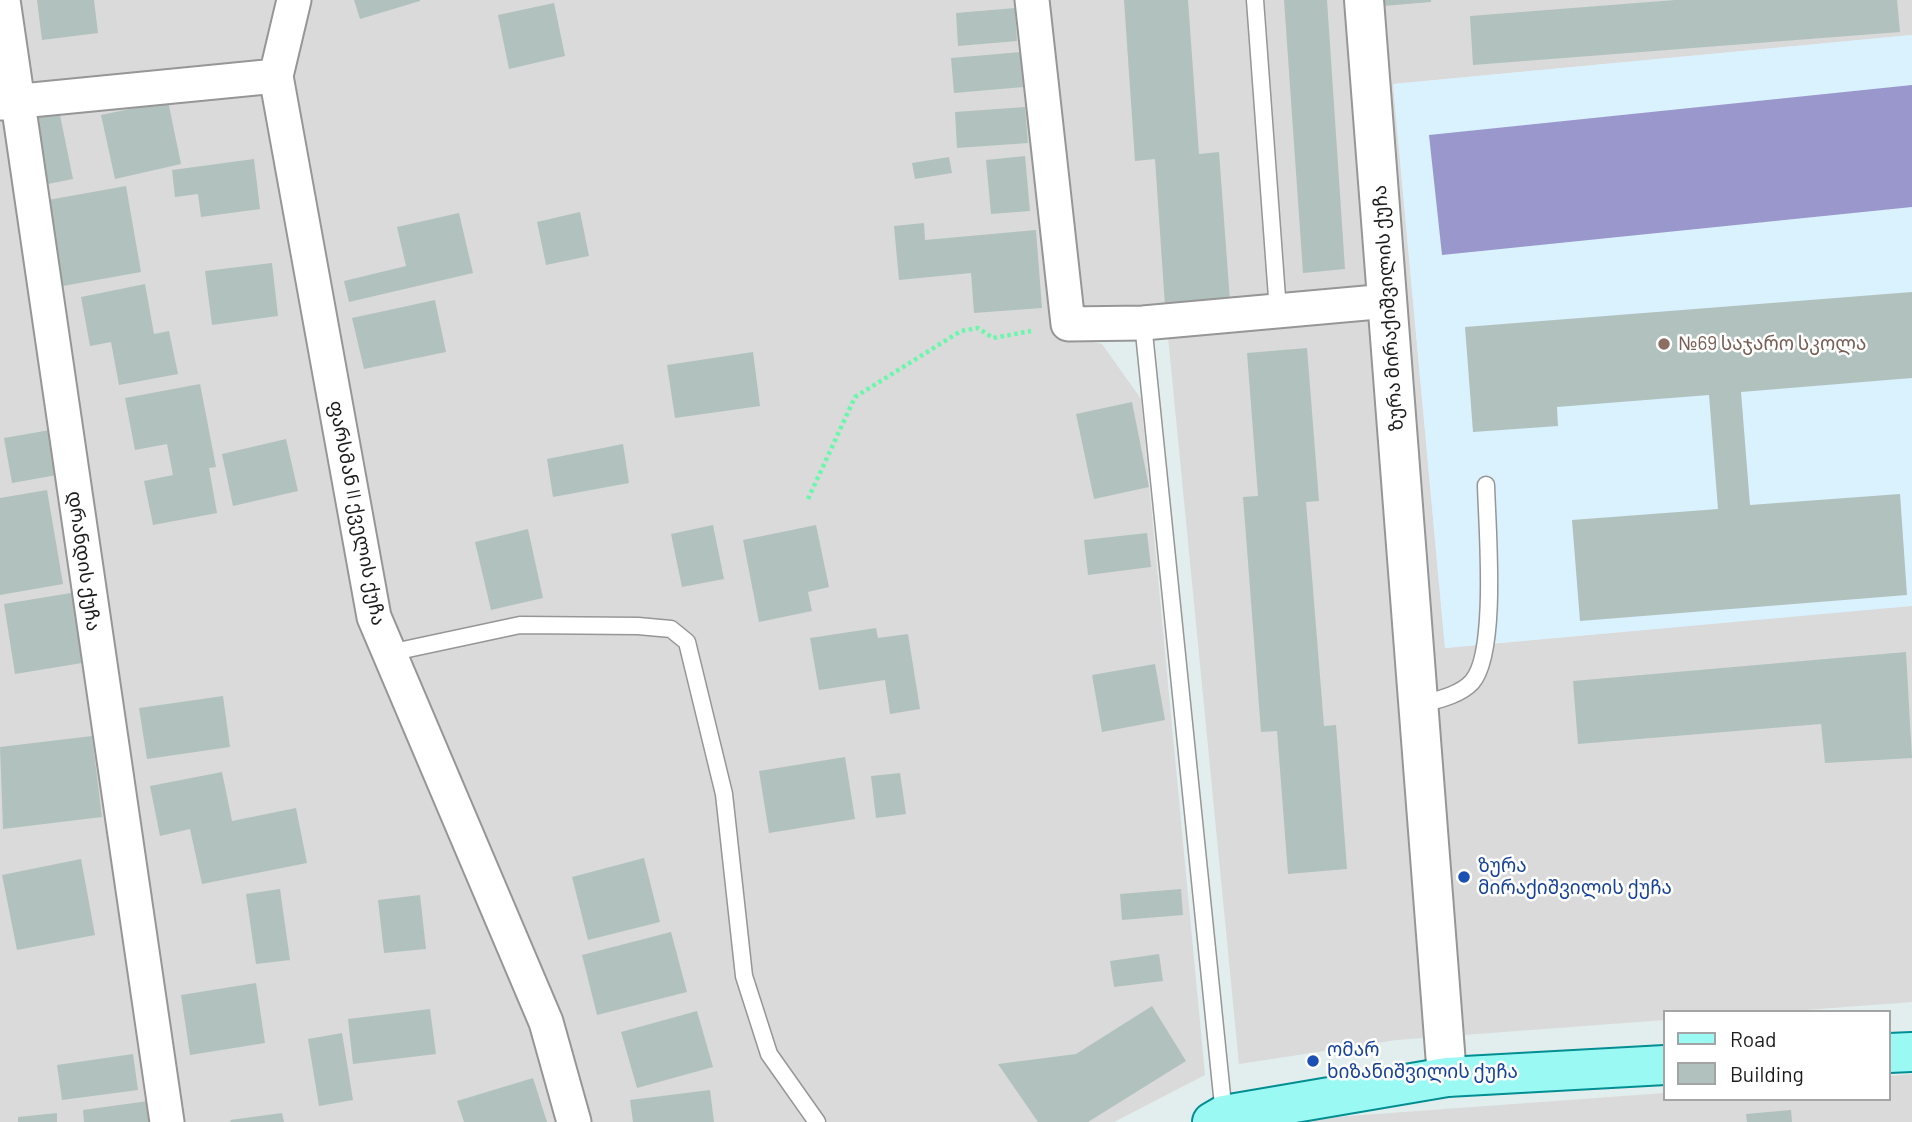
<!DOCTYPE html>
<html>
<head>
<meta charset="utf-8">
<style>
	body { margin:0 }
	#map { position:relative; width:1912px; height:1122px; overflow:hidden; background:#e2eded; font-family:Barlow,sans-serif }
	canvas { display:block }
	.legend { position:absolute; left:1663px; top:1010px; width:228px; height:91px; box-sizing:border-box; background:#fff; border:2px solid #a4a4a4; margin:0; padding:9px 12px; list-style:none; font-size:21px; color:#1c1c1c }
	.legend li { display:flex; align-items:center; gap:14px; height:35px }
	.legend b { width:35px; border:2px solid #a4a4a4 }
</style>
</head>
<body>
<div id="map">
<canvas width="1912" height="1122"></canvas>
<ul class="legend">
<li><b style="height:9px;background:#9afaf3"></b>Road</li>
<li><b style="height:19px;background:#b1c2be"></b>Building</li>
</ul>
</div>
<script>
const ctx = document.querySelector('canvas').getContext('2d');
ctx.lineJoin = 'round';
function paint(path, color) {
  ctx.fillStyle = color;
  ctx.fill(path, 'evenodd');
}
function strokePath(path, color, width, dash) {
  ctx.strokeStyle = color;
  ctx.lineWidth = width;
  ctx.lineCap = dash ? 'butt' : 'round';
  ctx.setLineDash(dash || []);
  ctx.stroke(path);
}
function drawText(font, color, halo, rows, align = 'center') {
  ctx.font = font + ' Barlow,"Noto Sans Georgian",sans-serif';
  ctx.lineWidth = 5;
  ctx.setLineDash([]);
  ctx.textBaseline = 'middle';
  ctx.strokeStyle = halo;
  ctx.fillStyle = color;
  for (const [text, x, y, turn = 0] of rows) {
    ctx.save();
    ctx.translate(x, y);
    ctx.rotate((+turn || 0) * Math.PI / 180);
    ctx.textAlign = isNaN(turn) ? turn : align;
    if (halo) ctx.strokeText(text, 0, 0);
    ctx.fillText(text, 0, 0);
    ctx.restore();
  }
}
paint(new Path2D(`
	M0,0h1021l41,336 40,8 39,55 64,676 -91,47h-1114z
	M1042,0h870v35l-519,49 52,564 467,-43v397l-133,10h-114v8l-269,20 -157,24 -73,-748 -80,1z
	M1912,1074v48h-645l398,-29v6h224v-23z`), '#d9dad9');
paint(new Path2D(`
	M1912,35v571l-467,42 -52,-564z`), '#daf1fe');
paint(new Path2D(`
	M1912,85v122l-470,48 -13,-120z`), '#9a97cc');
paint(new Path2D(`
	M37,0h57l4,33 -56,7z
	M354,0h66v1l-60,18z
	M1124,0h64l11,154 20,-2 11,149 -65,5 -10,-147 -20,2z
	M1284,0h43l18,269 -42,4z
	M1383,0h48v2l-48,4z
	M1675,0h222l3,32 -427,33 -3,-49z
	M554,3l11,53 -56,13 -11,-54z
	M1015,8l2,33 -59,5 -2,-33z
	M1021,52l3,35 -70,6 -3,-35z
	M168,101l13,63 -66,15 -14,-64z
	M1025,107l3,36 -71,5 -2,-36z
	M59,110l14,69 -30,6 -14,-69z
	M1025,156l5,55 -39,3 -5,-54z
	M949,157l3,16 -37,6 -3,-16z
	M254,159l6,50 -59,8 -3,-23 -23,3 -3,-27z
	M126,186l15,86 -78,14 -15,-86z
	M580,212l9,44 -43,9 -9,-43z
	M459,213l14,60 -124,29 -5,-21 62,-15 -9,-39z
	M924,223l1,17 111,-10 6,78 -68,5 -3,-40 -72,7 -5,-54z
	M272,263l6,53 -66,9 -7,-54z
	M145,284l9,50 15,-3 9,43 -59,11 -8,-43 -21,4 -9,-49z
	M1912,292v86l-171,14 9,113 150,-11 7,101 -327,26 -8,-101 146,-11 -9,-114 -152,12 1,19 -85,6 -8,-105z
	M435,300l11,52 -82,17 -12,-51z
	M1307,348l12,153 -13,1 18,224 12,-1 11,144 -59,5 -11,-143 -16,1 -18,-235 15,-1 -11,-143z
	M753,352l7,54 -85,12 -8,-53z
	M200,384l16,83 -7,1 8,45 -64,12 -9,-44 29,-6 -6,-31 -32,6 -10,-52z
	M1132,402l17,85 -55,12 -18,-85z
	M50,430l7,45 -45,8 -8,-45z
	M286,439l12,52 -65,15 -11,-52z
	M623,444l6,39 -76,14 -6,-38z
	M47,490l16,94 -63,11v-97z
	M713,525l11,54 -42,8 -11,-53z
	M816,525l13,62 -21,5 4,19 -53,11 -16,-82z
	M528,529l15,69 -52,12 -16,-68z
	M1147,533l4,34 -63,8 -4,-35z
	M83,591l11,70 -79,13 -11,-70z
	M876,628l2,10 30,-4 12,75 -30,5 -5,-34 -66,10 -9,-52z
	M1906,652l6,106 -87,5 -4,-39 -243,20 -5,-63z
	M1155,664l10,56 -63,12 -10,-57z
	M223,696l7,51 -83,12 -8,-51z
	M92,736l10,81 -99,12 -3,-82z
	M845,757l10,62 -86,14 -10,-62z
	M222,772l10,49 64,-13 11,55 -105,21 -12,-55 -30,7 -10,-50z
	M900,773l6,41 -30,4 -5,-42z
	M644,858l16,64 -72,18 -16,-63z
	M81,859l14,76 -78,15 -15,-75z
	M280,889l10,71 -34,4 -10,-70z
	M1181,889l2,26 -61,5 -2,-26z
	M420,895l6,54 -42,4 -6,-53z
	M671,932l16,60 -90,23 -15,-60z
	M1159,954l4,27 -49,6 -4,-26z
	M256,983l9,60 -75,12 -9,-60z
	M1152,1006l34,55 -98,61h-50l-40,-58 78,-10z
	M430,1009l6,45 -83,10 -5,-45z
	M697,1011l16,56 -76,21 -16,-56z
	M342,1033l11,67 -34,6 -11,-67z
	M133,1054l5,36 -76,10 -5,-35z
	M533,1078l14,44h-83l-7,-21z
	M710,1090l4,32h-81l-3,-22z
	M148,1101l2,21h-66l-1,-12z
	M1791,1110l1,12h-45l-1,-8z
	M57,1113v9h-39v-5z
	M282,1113l2,9h-53l-1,-2z`), '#b1c2be');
const service = new Path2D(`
	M1255,0l23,311
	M1143,323l81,792
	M389,653l131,-28 118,1 33,3 16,13 37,152 20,182 25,78 48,68
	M1418,705c18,-5 41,-9 54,-23 26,-29 15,-156 14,-197`);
const minor = new Path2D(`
	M3,0l164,1122
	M294,0l-18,76 98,541 172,405 28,100
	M1032,0l36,324 75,-1 245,-22
	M0,103l276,-27`);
const tertiary = new Path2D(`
	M1364,0l83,1077`);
const primary = new Path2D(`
	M1889,1053l23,-1
	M1212,1122l12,-7 223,-38 218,-12`);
strokePath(service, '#969696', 19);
strokePath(minor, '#969696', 37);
strokePath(tertiary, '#969696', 42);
strokePath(primary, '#028e92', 42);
strokePath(new Path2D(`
	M808,499l47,-102 106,-66 17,-3 15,10 38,-7`), '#68f8ab', 4.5, [3.5, 3.5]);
strokePath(service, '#fff', 16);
strokePath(minor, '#fff', 33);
strokePath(tertiary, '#fff', 38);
strokePath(primary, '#9afaf3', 38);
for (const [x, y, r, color] of [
	[1664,344,7,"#8d6e63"],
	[1464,877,7,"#1a4fb4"],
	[1313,1061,7,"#1a4fb4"]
]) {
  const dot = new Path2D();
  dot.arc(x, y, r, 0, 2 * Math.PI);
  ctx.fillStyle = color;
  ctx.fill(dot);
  strokePath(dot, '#fff', 2.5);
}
drawText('19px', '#1c1c1c', '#fff', [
	["ზურა მირაქიშვილის ქუჩა",1388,308,-94],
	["ფარსმან II ქველის ქუჩა",357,513,79],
	["დრანდის ქუჩა",84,561,82]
]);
drawText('19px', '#785e54', '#fff', [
	["№69 საჯარო სკოლა",1678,344]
], 'left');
drawText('19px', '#164399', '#fff', [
	["ზურა",1478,866],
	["მირაქიშვილის ქუჩა",1478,888],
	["ომარ",1327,1050],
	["ხიზანიშვილის ქუჩა",1327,1072]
], 'left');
</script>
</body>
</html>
